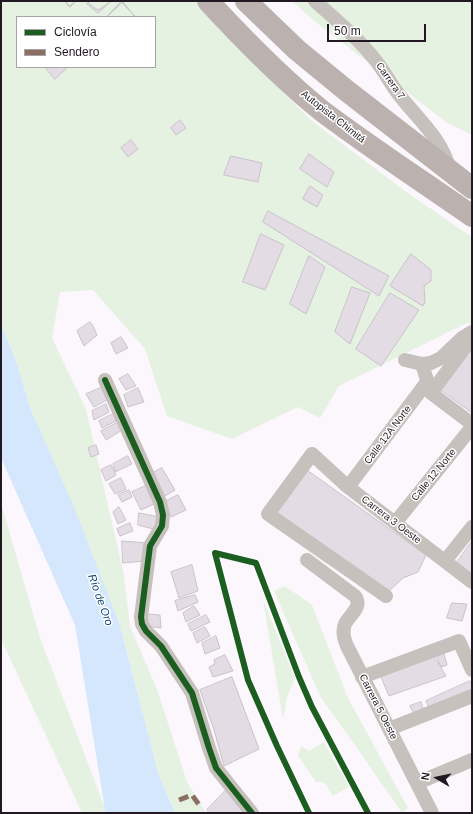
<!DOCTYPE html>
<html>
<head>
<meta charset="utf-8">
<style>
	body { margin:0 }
	#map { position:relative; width:473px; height:814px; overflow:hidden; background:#fcf7fc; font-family:Arial,sans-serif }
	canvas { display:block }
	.frame { position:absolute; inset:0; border:2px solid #201921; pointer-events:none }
	.legend { position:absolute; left:16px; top:16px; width:140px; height:52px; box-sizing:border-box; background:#fff; border:1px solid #a6a3a6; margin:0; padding:5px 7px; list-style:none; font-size:12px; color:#201921 }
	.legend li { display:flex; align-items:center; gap:8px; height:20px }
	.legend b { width:20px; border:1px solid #a6a3a6 }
	.north { position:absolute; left:417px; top:758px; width:40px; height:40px; -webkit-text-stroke:3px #fff; paint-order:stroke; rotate:279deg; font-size:11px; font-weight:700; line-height:16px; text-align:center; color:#201921 }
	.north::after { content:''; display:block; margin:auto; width:14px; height:18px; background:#201921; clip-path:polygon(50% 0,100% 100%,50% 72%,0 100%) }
	.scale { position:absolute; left:327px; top:24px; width:99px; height:18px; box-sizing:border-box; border:2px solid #201921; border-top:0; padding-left:5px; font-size:12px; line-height:14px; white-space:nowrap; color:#201921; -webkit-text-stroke:3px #fff; paint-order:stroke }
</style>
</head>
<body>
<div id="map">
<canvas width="473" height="814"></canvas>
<div class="frame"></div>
<ul class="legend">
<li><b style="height:5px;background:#1b5e20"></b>Ciclovía</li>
<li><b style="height:5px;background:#8d6e63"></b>Sendero</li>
</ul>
<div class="north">N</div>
<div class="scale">50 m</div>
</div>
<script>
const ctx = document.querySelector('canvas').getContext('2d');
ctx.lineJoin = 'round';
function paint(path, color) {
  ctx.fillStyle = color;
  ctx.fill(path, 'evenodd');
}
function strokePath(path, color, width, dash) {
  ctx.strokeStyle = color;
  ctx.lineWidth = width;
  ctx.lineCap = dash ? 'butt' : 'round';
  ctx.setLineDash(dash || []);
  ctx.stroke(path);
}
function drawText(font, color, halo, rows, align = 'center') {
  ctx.font = font + ' Arial,sans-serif';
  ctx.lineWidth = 3;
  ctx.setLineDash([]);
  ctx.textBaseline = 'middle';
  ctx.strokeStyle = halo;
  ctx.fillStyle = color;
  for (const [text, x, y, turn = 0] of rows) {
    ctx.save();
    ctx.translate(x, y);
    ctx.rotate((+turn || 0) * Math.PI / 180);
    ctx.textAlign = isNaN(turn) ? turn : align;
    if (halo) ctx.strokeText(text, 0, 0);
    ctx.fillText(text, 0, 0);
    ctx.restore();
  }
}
paint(new Path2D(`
	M1,1h195l39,43 77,77 93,70 67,46v88l-5,-2 -128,63 -19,32 -22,-11 -66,32 -65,-23 -22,-67 -52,-59 -33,2 -8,46 34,71 38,166 6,51 28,66 29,90 19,31h-31l-16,-37 -39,-150 -89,-216 -16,-52 -14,-33zM17,17h138v50h-138z
	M292,1h180v134l-26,-13 -133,-102z
	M1,503l39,135 67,175h-25l-81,-174z
	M285,586l27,19 36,93 60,110 -6,5 -52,-75 -29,-40 -47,-107z
	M263,600l32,78 -8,19 -4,22z
	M324,742l25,45 -16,9 -9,-14h-8l-18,-26 3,-10 8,5z`), '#e5f2e2');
paint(new Path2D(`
	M1,325l14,33 16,52 43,97 46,119 39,150 16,37h-68l-2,-3 -30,-185 -74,-167z`), '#d4e7fd');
const building = new Path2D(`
	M65,1h11l-6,5z
	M65,1h11l-6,6z
	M90,1h22l-14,9 -10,-7z
	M90,1h21l-13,12 -11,-9z
	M121,2l15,15h-29z
	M123,2l12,15h-28z
	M45,67h23l-13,12z
	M180,120l6,8 -10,7 -5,-7z
	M131,140l7,9 -10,8 -7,-9z
	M309,154l25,18 -7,15 -27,-18z
	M231,156l31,7 -4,19 -34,-7z
	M310,186l13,9 -6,12 -14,-8z
	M268,211l121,65 -10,20 -116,-74z
	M261,234l23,11 -19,45 -22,-8z
	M411,254l20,16v11l-7,5 1,16 -2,4 -33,-20z
	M309,256l16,11 -19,47 -16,-10z
	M352,287l18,6 -20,51 -15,-12z
	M390,293l29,17 -38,56 -25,-17z
	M90,322l3,4 4,9 -13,11 -7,-15z
	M121,337l7,11 -12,6 -5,-11z
	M472,347v66l-33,-24z
	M128,374l8,12 -10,4 -7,-11z
	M103,387l4,13 -13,7 -8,-13z
	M138,388l6,14 -16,5 -4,-12z
	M106,404l3,8 -15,8 -2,-9z
	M113,414l3,7 -14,7 -3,-7z
	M119,422l3,8 -16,10 -5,-9z
	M96,445l3,9 -8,3 -3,-9z
	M128,456l4,8 -17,8 -2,-8z
	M111,465l5,10 -10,6 -5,-11z
	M162,468l13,22 -12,7 -12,-23z
	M307,470l119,85 -8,17 -15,6 -15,14 -112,-78z
	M121,478l5,11 -11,5 -6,-10z
	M148,485l8,18 -15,7 -9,-18z
	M129,490l3,7 -10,5 -4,-7z
	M178,495l8,15 -15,7 -7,-15z
	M119,507l7,13 -8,4 -5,-12z
	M139,513l21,4 -3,13 -19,-5z
	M130,523l3,8 -13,5 -3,-7z
	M122,541l26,2 -3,18 -22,2z
	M472,541v33l-17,-9z
	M192,565l6,26 -19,7 -8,-26z
	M195,595l3,7 -20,9 -3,-10z
	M452,603l15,1 -5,17 -15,-3z
	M194,606l6,9 -14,7 -3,-9z
	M146,614l14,1 1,13 -15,-2z
	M206,615l4,7 -19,9 -3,-7z
	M205,627l5,9 -13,7 -4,-10z
	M216,636l4,12 -15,6 -3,-11z
	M444,654l3,11 -6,2 -4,-10z
	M225,655l8,16 -20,6 -4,-10 6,-3 -1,-4z
	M434,656l12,20 -57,20 -8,-19z
	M232,677l27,72 -35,17 -10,-36 -14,-40z
	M470,681l2,5v5l-42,19 -4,-9z
	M421,702l3,9 -10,3 -4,-8z
	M226,790l18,23h-35l-2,-3z`);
paint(building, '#e4dce5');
strokePath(building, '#c9c3c9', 1);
strokePath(new Path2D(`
	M315,1c21,19 43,37 61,60 9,11 15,24 24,35 18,23 43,44 49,73
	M405,360l17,4 9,-1 10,-5 21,-20 10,-6
	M422,364l9,29 41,31
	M105,380l55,122 3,13 -1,11 -12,20 -9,71 1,7 4,7 15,15 31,47 17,55 7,20 36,45
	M431,393l41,-55
	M348,487l79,-105
	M395,523l77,-96
	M307,560l48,36c8,11 -5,18 -10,28 -3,7 -1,15 2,22l85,167
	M445,561l27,-34
	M386,596l-118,-82 44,-60 36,33 124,95
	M362,677l97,-36 13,29
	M389,729l83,-33
	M417,783l55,-23`), '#c6c1bd', 14);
strokePath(new Path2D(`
	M208,1c36,39 73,77 114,110 49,37 100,70 150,105
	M246,1l51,49 50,41 125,97`), '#bbb2af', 22);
strokePath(new Path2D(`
	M179,800l13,-5 8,11`), '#8d6e63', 5, [10, 5]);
strokePath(new Path2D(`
	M105,380l55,122 3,13 -1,11 -12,20 -9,71 1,7 4,7 15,15 31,47 17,55 7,20 36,45
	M309,813l-32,-67 -29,-66 -33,-127 41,10 43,114 13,30 56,106`), '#1b5e20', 6);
drawText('10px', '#201921', '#fff', [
	["Carrera 7",390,81,55],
	["Autopista Chimitá",333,117,38],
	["Calle 12A Norte",388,435,-53],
	["Calle 12 Norte",434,475,-51],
	["Carrera 3 Oeste",391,520,37],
	["Carrera 5 Oeste",378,707,63]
]);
drawText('italic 11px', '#0f4572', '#fff', [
	["Río de Oro",100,600,70]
]);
</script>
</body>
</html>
